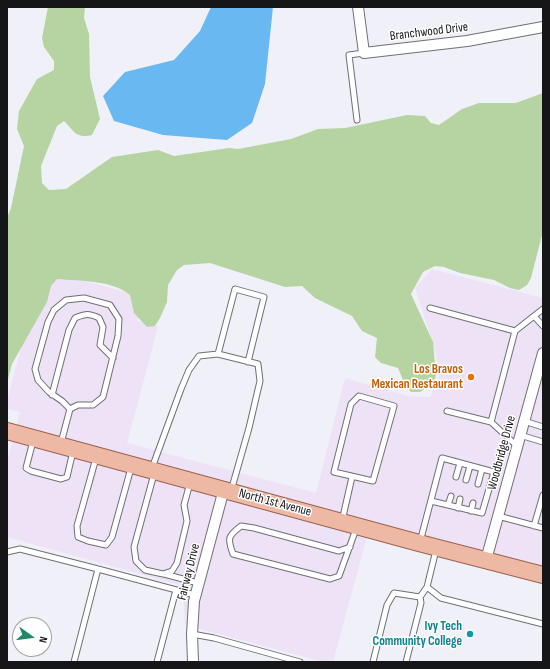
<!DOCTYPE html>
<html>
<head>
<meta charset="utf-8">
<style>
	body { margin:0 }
	#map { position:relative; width:550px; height:669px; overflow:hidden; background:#f0f0f8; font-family:"Sofia Sans Condensed",sans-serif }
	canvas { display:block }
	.frame { position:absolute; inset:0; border:8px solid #161619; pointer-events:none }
	.north { position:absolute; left:12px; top:617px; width:40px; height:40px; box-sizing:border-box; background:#fefefe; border:1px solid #a1a1a2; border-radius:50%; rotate:104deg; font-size:11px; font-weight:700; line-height:16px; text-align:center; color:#161619 }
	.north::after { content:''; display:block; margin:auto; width:14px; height:18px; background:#208864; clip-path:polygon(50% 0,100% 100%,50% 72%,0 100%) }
</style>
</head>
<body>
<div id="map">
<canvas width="550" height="669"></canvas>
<div class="frame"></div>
<div class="north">N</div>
</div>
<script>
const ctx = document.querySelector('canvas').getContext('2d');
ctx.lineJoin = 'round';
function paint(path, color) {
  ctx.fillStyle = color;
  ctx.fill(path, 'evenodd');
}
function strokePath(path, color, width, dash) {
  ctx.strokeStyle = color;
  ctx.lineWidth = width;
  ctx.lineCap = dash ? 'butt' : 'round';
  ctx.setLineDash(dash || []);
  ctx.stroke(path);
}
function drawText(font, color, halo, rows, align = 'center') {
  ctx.font = font + ' "Sofia Sans Condensed",sans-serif';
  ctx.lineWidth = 3;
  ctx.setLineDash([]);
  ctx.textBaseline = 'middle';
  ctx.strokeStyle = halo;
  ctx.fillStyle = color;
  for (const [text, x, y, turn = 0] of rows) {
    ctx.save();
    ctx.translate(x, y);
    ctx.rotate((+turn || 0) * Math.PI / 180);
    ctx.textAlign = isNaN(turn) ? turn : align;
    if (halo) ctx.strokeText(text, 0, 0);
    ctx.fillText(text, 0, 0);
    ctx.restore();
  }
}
paint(new Path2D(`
	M432,269l111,29v269l-172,-45 -38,140h-10l-138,-37 -2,-39 -176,-49v-75l13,-50 -13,-3v-8l17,-64 31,-64 89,24 -7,24 21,6 -31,116 189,50 29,-115 63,18 22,1 9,-20 -3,-24 -21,-65z`), '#eee2f6');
paint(new Path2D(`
	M48,7h37l-1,11 5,16 1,43 10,42 -8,16c-16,4 -18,-4 -28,-14l-7,5 -16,40 1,17 7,7 17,-1 46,-32 46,-7 16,6 55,-8 9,1 53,-10 27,-10 27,-1 62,-13 18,1 6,7 8,2 23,-16 17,-6h37l27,-10v138l-12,47 -4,7 -8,5 -9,-2 -16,-8 -34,-7 -16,-6 -9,-1 -12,6 -12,22 22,48 3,33 -2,8 -14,9h-9l-6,-7 -7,-17 -17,-5 -6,-6 2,-19 -15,-7 -10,-15 -37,-18 -13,-12 -17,1 -75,-24 -26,2 -7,5 -9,15 -1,17 -7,16 -5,8 -8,1 -13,-14 -4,-18c-18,-15 -50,-14 -73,-16l-6,7 -4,16 -35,62 -5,19v-165l4,-10 13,-62 -7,-17 2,-18 18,-32 17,-9v-9l-10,-14 -2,-9z`), '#b5d4a2');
paint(new Path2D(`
	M211,7h62l-8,77 -13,39 -25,17 -64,-5 -49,-14 -11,-25 22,-24 49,-12 26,-29z`), '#6ab8f2');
const service = new Path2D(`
	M357,120l-8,-65 15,-2
	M84,298l26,7 9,14 -1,17 -15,61 -10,8h-15l-8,4 -8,-8 -13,-9 -11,-12 -3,-11 13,-47 6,-12 12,-10z
	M430,308l85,23
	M534,316l9,-7
	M218,354l17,-65 29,8 -16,65
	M52,395l17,-65 6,-12c11,-4 13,-5 24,0l4,9 -3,18 13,13
	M359,396l35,10 -21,75 -39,-9 17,-68z
	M447,411l44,11
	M524,421l19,6
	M520,435l23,7
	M33,441l-7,27 5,3 30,8 6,-2 6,-26
	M61,443l9,-34
	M517,446l-26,-24 24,-91 19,-15 9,10
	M96,458l-19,68 1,11 10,4 18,4 6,-8 19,-69
	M152,468l29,-79 8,-19 10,-14 19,-2 40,10 2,17 -11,47 -18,63
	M154,474l-20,73 2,14 9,9 18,4 9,-3 5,-8 10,-42 -3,-16 6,-22
	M456,477l4,-14
	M466,480l4,-14
	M478,484l4,-15
	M448,505l3,-9
	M458,508l2,-9
	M471,511l2,-8
	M498,516l45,12
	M342,521l10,-44
	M534,526l9,-31
	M420,542l22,-84 52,14 -12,41 -51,-12
	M350,547l-11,4 -85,-23 -13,-2c-13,10 -14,12 -8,28l97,25 9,-3 17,-47
	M7,552l13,-3 78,20
	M164,574l34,9
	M427,587l14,11 102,26
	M192,634l22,4 86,24
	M74,662l24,-93 97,26
	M157,662l19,-72
	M373,662l14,-57 7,-12 26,4 7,-10 9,-37
	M406,662l15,-59 -1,-6`);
const minor = new Path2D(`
	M358,7l6,46 103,-12 76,-14
	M486,560l57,-207
	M193,662l-1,-28 2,-33 30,-112`);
const primary = new Path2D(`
	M7,431l412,112 124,32`);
strokePath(service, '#6f6f75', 7);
strokePath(minor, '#6f6f75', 12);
strokePath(primary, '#9a624d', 18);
strokePath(service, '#fff', 5);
strokePath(minor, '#fff', 10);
strokePath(primary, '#edb9a5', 16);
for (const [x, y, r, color] of [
	[471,377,4,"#e8710a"],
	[470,634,4,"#0f9aa8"]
]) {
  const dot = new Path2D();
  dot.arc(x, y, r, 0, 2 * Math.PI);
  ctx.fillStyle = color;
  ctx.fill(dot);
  strokePath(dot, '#fefefe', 1.5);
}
drawText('13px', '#161619', '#fefefe', [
	["Branchwood Drive",429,32,-7],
	["Woodbridge Drive",502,453,-75],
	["North 1st Avenue",275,503,15],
	["Fairway Drive",189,572,-76]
]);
drawText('bold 13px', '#c56008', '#fefefe', [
	["Los Bravos",463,370],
	["Mexican Restaurant",463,385]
], 'right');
drawText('bold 13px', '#0d838f', '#fefefe', [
	["Ivy Tech",462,627],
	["Community College",462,642]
], 'right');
</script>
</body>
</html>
